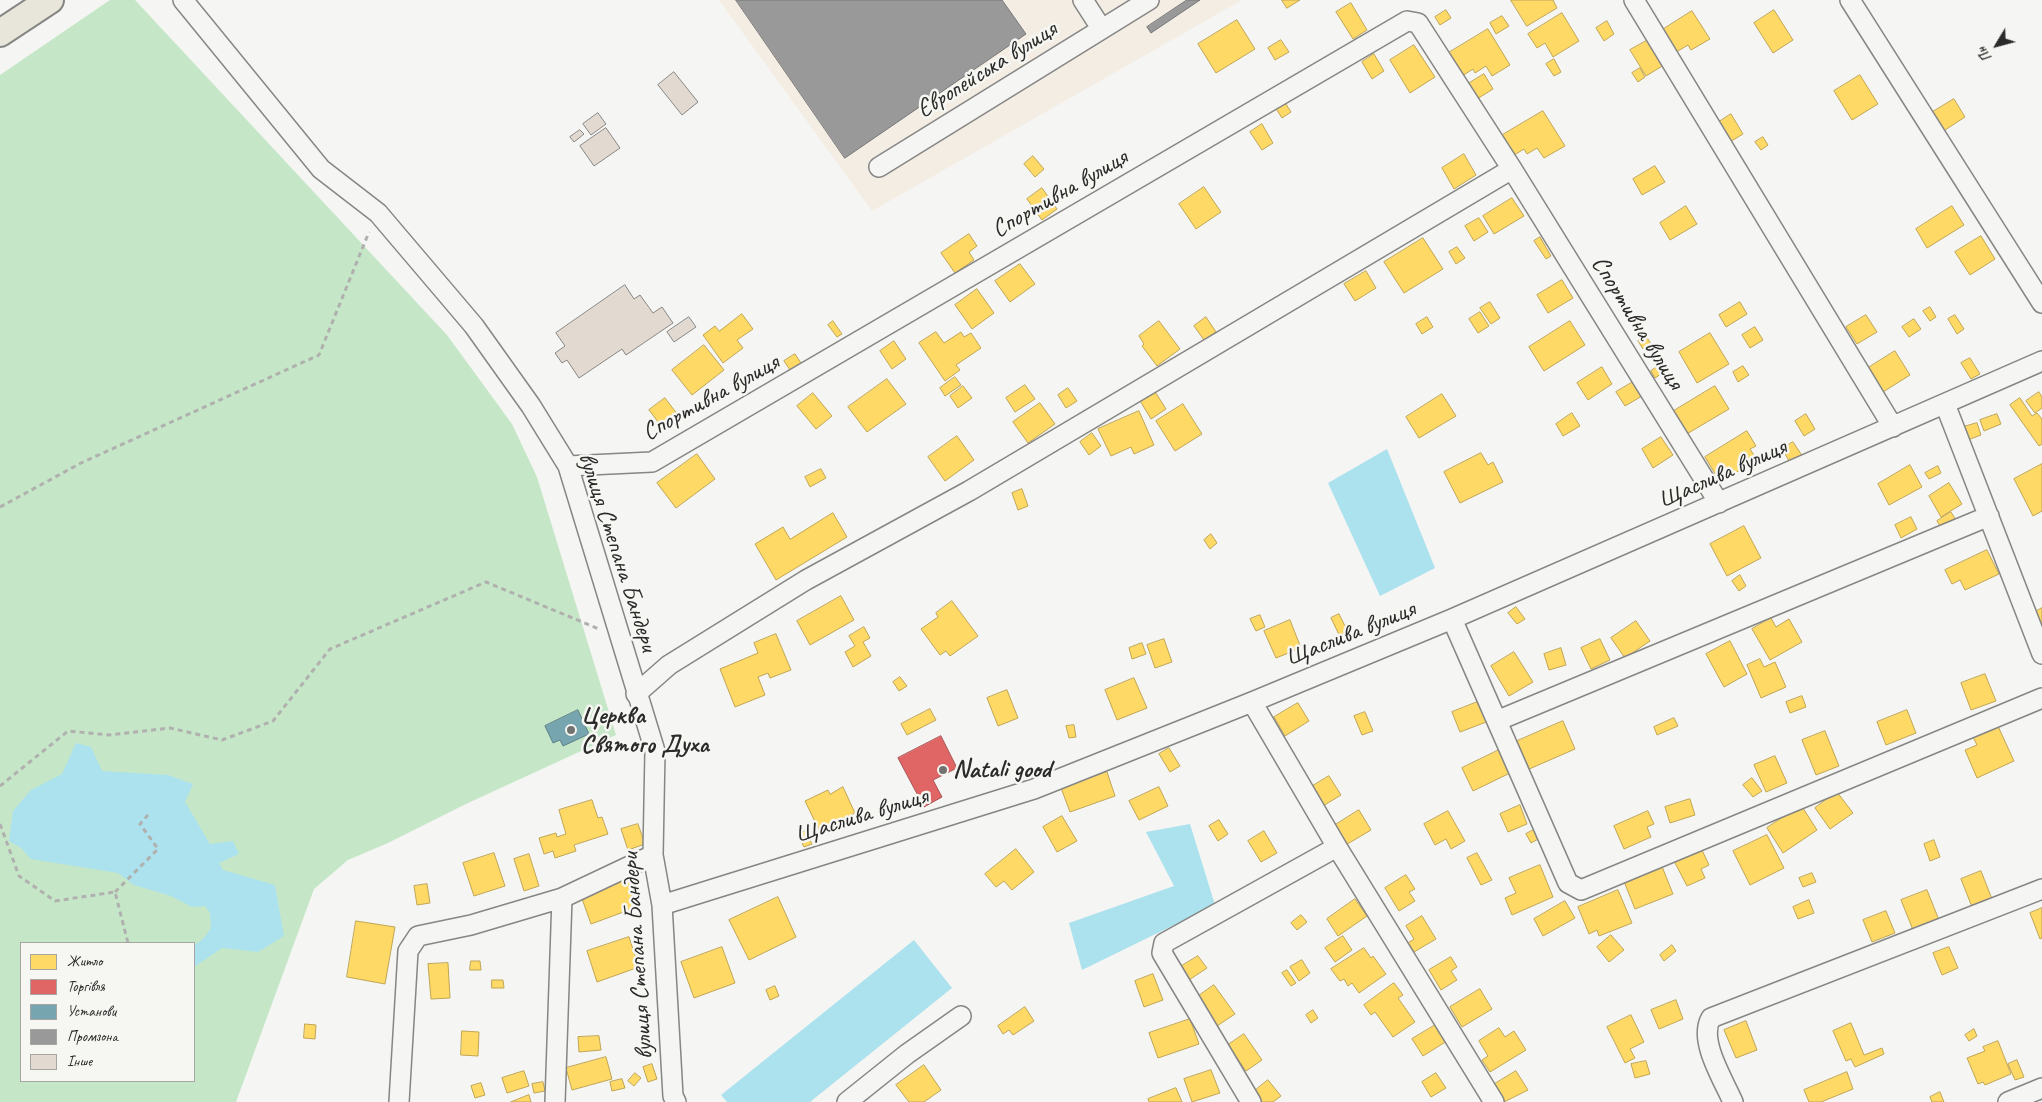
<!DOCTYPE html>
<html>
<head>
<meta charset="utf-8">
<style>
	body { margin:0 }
	#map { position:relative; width:2042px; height:1102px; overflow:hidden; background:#f5f5f3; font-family:Caveat,sans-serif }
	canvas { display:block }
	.legend { position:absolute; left:20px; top:942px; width:175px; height:140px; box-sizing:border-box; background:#f6f6f2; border:1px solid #a5a5a2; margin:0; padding:6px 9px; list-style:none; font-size:15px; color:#2b2b2b }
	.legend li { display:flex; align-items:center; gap:10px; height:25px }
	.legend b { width:25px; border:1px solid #a5a5a2 }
	.north { position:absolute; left:1972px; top:20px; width:50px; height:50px; -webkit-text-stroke:4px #f6f6f2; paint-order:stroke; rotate:233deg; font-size:14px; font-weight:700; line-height:20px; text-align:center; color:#2b2b2b }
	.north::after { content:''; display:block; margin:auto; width:18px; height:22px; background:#2b2b2b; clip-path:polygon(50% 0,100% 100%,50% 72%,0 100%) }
</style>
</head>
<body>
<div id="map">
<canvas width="2042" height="1102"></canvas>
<ul class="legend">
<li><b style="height:14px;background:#ffd966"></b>Житло</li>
<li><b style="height:14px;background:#e06666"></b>Торгівля</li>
<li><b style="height:14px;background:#76a5af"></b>Установи</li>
<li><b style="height:14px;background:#999"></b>Промзона</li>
<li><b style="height:14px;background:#e2d9d1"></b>Інше</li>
</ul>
<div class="north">Пн</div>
</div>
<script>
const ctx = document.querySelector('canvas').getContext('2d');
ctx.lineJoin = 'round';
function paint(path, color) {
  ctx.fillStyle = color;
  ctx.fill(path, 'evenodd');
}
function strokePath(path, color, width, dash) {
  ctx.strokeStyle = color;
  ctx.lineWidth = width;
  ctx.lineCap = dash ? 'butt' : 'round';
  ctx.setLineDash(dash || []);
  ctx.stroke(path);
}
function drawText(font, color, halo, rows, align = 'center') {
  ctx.font = font + ' Caveat,sans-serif';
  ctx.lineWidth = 5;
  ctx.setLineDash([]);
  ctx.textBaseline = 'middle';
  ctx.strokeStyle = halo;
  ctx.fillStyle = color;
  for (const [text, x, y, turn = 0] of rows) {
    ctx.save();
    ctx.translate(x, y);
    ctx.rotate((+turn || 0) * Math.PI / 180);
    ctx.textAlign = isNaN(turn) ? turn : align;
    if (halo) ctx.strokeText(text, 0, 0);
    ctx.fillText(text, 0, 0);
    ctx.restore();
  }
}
paint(new Path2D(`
	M719,0h523l-370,211z`), '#f4ede4');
paint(new Path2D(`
	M110,0h25l312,335 65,89 25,53 79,258 -148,68 -80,40 -40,17 -34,29 -78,213h-236v-1027zM21,943h173v138h-173z`), '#c5e7c8');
paint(new Path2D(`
	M1387,449l48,119 -55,28 -52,-113z
	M76,743l15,4 11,24 66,4 25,9 -8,18 25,42 23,-3 6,13 -20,9 4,7 52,15 9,51 -26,16 -36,-4 -28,19v-21l9,-7 8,-11 -1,-15 -5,-7 -13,1 -21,-11 -37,-11 -16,-12 -87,-14 -10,-11 -12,-7 4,-30 18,-21 31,-16z
	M1190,824l25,81 -133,65 -13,-47 105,-37 -28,-54z
	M914,940l38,48 -142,114h-83l-6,-7z`), '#ace2ee');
const homes = new Path2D(`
	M1282,0h18l-13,8z
	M1511,0h42l4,8 -30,18z
	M1351,3l16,27 -14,9 -17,-27z
	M1446,10l5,8 -11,7 -5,-8z
	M1774,10l19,30 -20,13 -19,-30z
	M1692,11l18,28 -19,11 -3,-5 -15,9 -14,-22z
	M1562,13l17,28 -26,16 -8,-14 -8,5 -9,-14z
	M1502,16l7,10 -13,8 -6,-11z
	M1237,20l18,29 -39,24 -18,-29z
	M1607,21l7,13 -10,7 -8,-13z
	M1488,29l22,36 -18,11 -6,-10 -11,7 -2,-4 -14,9 -14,-23z
	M1281,40l8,12 -14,8 -7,-12z
	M1648,40l16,25 -18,11 -16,-26z
	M1414,45l21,32 -25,16 -20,-33z
	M1374,54l10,17 -12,8 -10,-17z
	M1554,59l7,13 -7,4 -8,-12z
	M1640,68l5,9 -7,5 -6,-9z
	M1484,74l9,15 -16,10 -9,-15z
	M1860,75l18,29 -26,16 -18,-29z
	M1954,99l11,18 -23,15 -11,-19z
	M1284,101l7,11 -9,6 -7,-11z
	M1543,111l22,35 -21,12 -7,-10 -10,6 -3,-5 -13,8 -12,-20z
	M1731,114l12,20 -15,9 -12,-19z
	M1262,124l11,19 -11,7 -12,-18z
	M1763,137l5,8 -7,5 -6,-8z
	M1464,154l12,21 -22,14 -12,-21z
	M1033,156l11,13 -9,8 -11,-13z
	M1655,166l10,16 -23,13 -9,-16z
	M1204,187l17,25 -25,17 -17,-25z
	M1042,188l15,21 -15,11 -15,-21z
	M1512,198l12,18 -30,18 -11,-18z
	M1686,206l11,18 -27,16 -10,-17z
	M1952,206l12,19 -37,23 -11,-19z
	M1479,218l9,14 -14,9 -9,-15z
	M969,234l8,12 -8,6 5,8 -19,13 -14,-20z
	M1981,236l14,23 -25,16 -15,-23z
	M1540,237l11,19 -5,3 -12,-18z
	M1423,238l20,31 -39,24 -20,-31z
	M1457,247l8,11 -9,6 -7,-12z
	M1020,264l15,20 -25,18 -15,-21z
	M1366,271l10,17 -21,13 -11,-17z
	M1562,280l11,18 -25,15 -11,-18z
	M977,289l17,24 -22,16 -17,-24z
	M1490,302l10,16 -9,6 -11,-16z
	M1740,302l7,12 -21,13 -7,-12z
	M1930,307l6,10 -6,4 -7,-10z
	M1480,312l9,14 -11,7 -9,-14z
	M742,314l11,15 -16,11 6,8 -20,15 -20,-28 12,-9 4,5z
	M1866,315l11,17 -20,12 -11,-17z
	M1955,315l9,14 -7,5 -9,-15z
	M1206,317l10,15 -12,8 -10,-14z
	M1427,317l6,10 -11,7 -6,-10z
	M1914,319l7,10 -12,8 -7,-10z
	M833,321l9,13 -5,3 -9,-12z
	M1159,321l21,28 -23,17 -15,-20 2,-2 -5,-8z
	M1570,321l15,24 -41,26 -15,-24z
	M1755,327l8,13 -13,8 -8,-13z
	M936,332l8,11 17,-11 3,5 7,-4 10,15 -25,17 4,5 -15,11 -26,-38z
	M1710,333l19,31 -32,19 -18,-31z
	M1646,336l5,8 -8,5 -5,-8z
	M894,341l12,18 -14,10 -12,-18z
	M704,345l20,25 -32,25 -20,-25z
	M1895,351l15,24 -27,17 -15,-24z
	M795,354l8,12 -11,7 -8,-12z
	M1970,358l10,16 -9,5 -10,-16z
	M1660,365l4,7 -9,6 -4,-7z
	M1743,366l6,9 -11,7 -5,-10z
	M1602,367l10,17 -24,16 -11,-17z
	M955,377l6,8 -16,11 -5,-8z
	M887,379l19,25 -39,28 -19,-25z
	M1633,382l9,14 -17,10 -9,-14z
	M1025,385l10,14 -20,13 -9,-14z
	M963,386l9,12 -14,10 -8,-12z
	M1715,386l14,23 -44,26 -13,-23z
	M1068,388l9,13 -11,7 -8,-13z
	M1154,390l12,19 -15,10 -12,-20z
	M2039,392l3,5v11l-7,5 -9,-12z
	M813,393l19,23 -16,13 -19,-23z
	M1442,394l14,22 -37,22 -13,-21z
	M665,398l16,21 -16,12 -16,-21z
	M2020,398l12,18 5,-3 5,6v25l-3,2 -29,-41z
	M1040,403l15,21 -27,19 -15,-21z
	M1183,404l19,30 -27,17 -19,-30z
	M1139,411l15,34 -20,9 -3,-7 -20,9 -13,-27z
	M1572,413l8,13 -17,10 -7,-12z
	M1806,414l9,15 -11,7 -9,-15z
	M1997,414l4,10 -17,7 -4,-11z
	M1977,423l4,12 -16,6 -5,-13z
	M1747,431l9,15 -6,3 7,11 -37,22 -15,-25z
	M1092,433l9,13 -12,9 -9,-13z
	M957,436l17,24 -29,21 -17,-24z
	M1661,437l12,18 -20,13 -11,-19z
	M1793,442l10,15 -12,7 -9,-15z
	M1481,453l7,12 5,-3 10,20 -43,21 -16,-31z
	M697,454l18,25 -39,29 -19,-25z
	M2042,464v47l-9,5 -19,-37z
	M1910,465l12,22 -33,18 -11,-21z
	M1938,466l3,7 -12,6 -4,-6z
	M821,469l5,9 -16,9 -5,-10z
	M1949,483l13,21 -21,13 -12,-21z
	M1022,489l6,17 -10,4 -6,-17z
	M1951,512l5,8 -14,9 -5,-8z
	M833,513l14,24 -71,43 -21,-36 28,-17 7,12z
	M1911,517l6,12 -16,9 -6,-13z
	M1744,526l17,32 -34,18 -17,-32z
	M1211,534l6,9 -7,6 -6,-9z
	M1987,550l12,24 -34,16 -5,-10 -8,4 -7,-14z
	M1740,575l6,11 -7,5 -7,-10z
	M841,596l13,24 -44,25 -13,-24z
	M952,601l26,35 -28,20 -4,-5 -6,4 -19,-26 17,-12 -2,-4z
	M1516,607l9,12 -8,5 -9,-11z
	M2042,608v22l-9,-17z
	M1339,614l12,24 -8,5 -12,-25z
	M1260,615l5,12 -9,4 -6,-12z
	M1771,618l5,9 13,-8 13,23 -32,18 -18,-31z
	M1290,620l11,28 -25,10 -12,-27z
	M1636,621l14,20 -25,17 -14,-20z
	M864,627l6,11 -7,4 8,14 -18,11 -8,-15 10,-6 -6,-10z
	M776,634l15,36 -21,8 -2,-5 -10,4 7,18 -30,12 -15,-38 38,-16 -4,-10z
	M1164,639l8,23 -17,6 -8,-23z
	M1600,639l10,21 -19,9 -10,-21z
	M1730,641l17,33 -23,13 -18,-33z
	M1142,643l4,11 -14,5 -3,-11z
	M1561,648l5,17 -17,5 -5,-16z
	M1514,652l19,30 -24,14 -18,-30z
	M1760,659l4,8 11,-5 11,25 -25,11 -14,-33z
	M1985,674l11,27 -25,9 -10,-27z
	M900,677l7,9 -8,5 -6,-9z
	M1134,678l13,30 -30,12 -12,-30z
	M1007,690l11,28 -20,8 -11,-28z
	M1802,696l4,11 -16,6 -4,-11z
	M1480,701l9,20 -29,11 -8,-20z
	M1298,703l11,18 -24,15 -11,-19z
	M930,709l6,11 -29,15 -6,-11z
	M1907,710l9,23 -30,12 -9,-23z
	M1365,712l8,19 -11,4 -8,-19z
	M1674,718l4,8 -21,9 -3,-8z
	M1563,721l12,28 -48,21 -12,-28z
	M1997,724l17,37 -37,17 -12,-28 12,-5 -5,-10z
	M1074,725l2,12 -7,1 -3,-12z
	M1825,731l14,35 -23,9 -14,-35z
	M1169,748l11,18 -10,6 -11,-18z
	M1499,750l11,23 -37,18 -11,-23z
	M1775,756l12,27 -21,9 -12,-27z
	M1107,772l8,24 -45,16 -9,-24z
	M1329,776l12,19 -18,11 -12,-19z
	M1752,778l10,13 -9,6 -10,-12z
	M843,787l12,26 -36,17 -14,-29 23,-11 2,4z
	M1159,787l9,19 -29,14 -10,-19z
	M1837,792l16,21 -23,16 -15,-21z
	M1690,799l5,16 -25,8 -5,-16z
	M592,800l6,18 4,-1 6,17 -34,11 2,6 -21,7 -2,-7 -9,3 -5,-16 17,-5 1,4 9,-3 -7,-24z
	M1520,805l7,19 -19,8 -8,-18z
	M1801,805l16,25 -34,23 -16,-25z
	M1359,810l12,20 -27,16 -12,-19z
	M1448,811l17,30 -14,8 -5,-10 -11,6 -11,-21z
	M1648,811l6,13 -7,3 4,10 -27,12 -10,-23z
	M1062,816l15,25 -20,11 -14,-25z
	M1219,820l9,14 -10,7 -9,-15z
	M638,824l7,20 -17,6 -7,-21z
	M1537,828l5,9 -11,6 -5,-9z
	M805,831l7,13 -8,3 -6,-12z
	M1264,831l13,22 -16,9 -13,-21z
	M1767,835l17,33 -34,17 -17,-34z
	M1934,840l6,17 -10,4 -6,-17z
	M1701,848l8,17 -8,4 4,9 -18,8 -13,-25z
	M1016,849l18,23 -22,18 -8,-9 -8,6 -11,-13z
	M494,853l11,33 -31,10 -11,-33z
	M1477,853l15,27 -11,5 -14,-27z
	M529,854l10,32 -15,5 -10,-32z
	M1661,864l12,30 -38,15 -12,-30z
	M1540,865l13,32 -41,18 -7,-17 11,-5 -7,-15z
	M1981,871l11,28 -20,8 -11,-28z
	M1812,873l4,9 -13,5 -4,-9z
	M628,875l12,31 -49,18 -11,-31z
	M1406,875l9,14 -6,3 6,9 -16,10 -14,-23z
	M427,884l3,19 -13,2 -3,-19z
	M1618,890l14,33 -33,13 -2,-6 -8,4 -11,-27z
	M1927,890l12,30 -26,10 -12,-30z
	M778,897l18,40 -47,23 -20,-40z
	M1355,899l12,17 -29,20 -11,-17z
	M1809,900l5,13 -16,6 -5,-12z
	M1565,901l10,17 -32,18 -9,-17z
	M2042,908v30l-2,1 -10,-26z
	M1886,911l9,22 -23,9 -9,-22z
	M1301,915l6,7 -10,8 -6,-7z
	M1422,916l14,23 -22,13 -6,-9 6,-4 -8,-13z
	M356,921l39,6 -10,57 -38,-7z
	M1611,935l13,15 -15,12 -12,-15z
	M1343,936l9,14 -17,12 -10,-14z
	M629,937l10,30 -42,15 -10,-31z
	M1672,945l4,6 -12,10 -4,-6z
	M722,947l13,36 -41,15 -13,-36z
	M1949,947l9,21 -16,7 -9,-22z
	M1364,948l7,10 2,-2 13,18 -27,19 -7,-10 -4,3 -4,-7 -4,2 -9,-12z
	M1198,956l9,12 -18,12 -9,-13z
	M1451,957l6,10 -6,4 6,9 -16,10 -12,-20z
	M1302,960l8,13 -11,8 -9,-14z
	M471,961h9l1,9h-11z
	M448,963l2,35 -19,1 -3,-35z
	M1287,970l9,13 -5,3 -9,-13z
	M1153,974l10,26 -19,7 -9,-26z
	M492,980h11l1,8h-12z
	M1394,983l9,12 -5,3 17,24 -22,15 -18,-25 -4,3 -7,-10z
	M1214,985l21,29 -18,12 -20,-29z
	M775,986l4,10 -9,4 -4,-10z
	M1480,989l12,20 -30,18 -12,-20z
	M1676,1000l7,19 -24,10 -8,-19z
	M1025,1007l9,14 -21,14 -4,-5 -6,4 -5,-8z
	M1313,1010l5,8 -7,5 -5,-8z
	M1631,1015l13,27 -14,7 5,9 -10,5 -18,-36z
	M1190,1019l9,25 -41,14 -9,-25z
	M1746,1021l11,29 -21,8 -12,-28z
	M1851,1023l13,32 18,-7 2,6 -29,13 -4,-8 -5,2 -13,-30z
	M305,1024l11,1 -1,14 -11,-1z
	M1437,1024l10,17 -24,15 -11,-17z
	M1499,1028l6,9 9,-6 12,19 -36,22 -8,-12 6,-4 -9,-15z
	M1974,1029l3,7 -8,5 -4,-6z
	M462,1031l17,1 -1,24 -17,-1z
	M1244,1034l18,26 -16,11 -18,-26z
	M599,1036l2,14 -22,2 -1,-15z
	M1998,1041l13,33 -26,11 -2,-3 -5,2 -11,-26 18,-7 -2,-4z
	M606,1057l6,22 -40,11 -6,-22z
	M2017,1060l7,17 -9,3 -7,-16z
	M1646,1061l4,13 -15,4 -4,-14z
	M652,1064l5,15 -9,3 -5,-15z
	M924,1065l17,25 -17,12h-15l-13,-17z
	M1211,1070l9,23 -28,9 -8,-23z
	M524,1071l5,15 -22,7 -5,-15z
	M1516,1071l12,19 -24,12 -11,-17z
	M1847,1072l6,17 -32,13h-12l-5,-12z
	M635,1073l6,5 -7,8 -6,-5z
	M1436,1073l10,15 -15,9 -9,-15z
	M622,1079l3,9 -13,3 -2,-9z
	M1268,1080l13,16 -8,6h-14l-7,-9z
	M543,1082l2,9 -11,2 -2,-9z
	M481,1083l4,12 -10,3 -4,-12z
	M1176,1088l6,14h-33l-1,-3z
	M1940,1092l4,10h-12l-2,-5z
	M529,1095l2,7h-20z`);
paint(homes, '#ffd966');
strokePath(homes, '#bfa554', 1);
const shops = new Path2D(`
	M941,736l16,32 -24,12 9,17 -18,10 -26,-49z`);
paint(shops, '#e06666');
strokePath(shops, '#aa5454', 1);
const public = new Path2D(`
	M578,710l11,24 -26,12 -3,-6 -7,3 -8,-17z`);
paint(public, '#76a5af');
strokePath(public, '#608087', 1);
const industry = new Path2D(`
	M736,0h266l24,34 -181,124z
	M1187,0h13l-49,33 -4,-6z`);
paint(industry, '#999');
strokePath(industry, '#787878', 1);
const building = new Path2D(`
	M674,72l24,30 -16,13 -24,-30z
	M598,113l8,11 -15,11 -8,-11z
	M606,128l14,20 -26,18 -14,-20z
	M580,130l4,4 -10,8 -4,-5z
	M625,285l9,14 6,-4 13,18 9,-6 11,16 -47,32 -4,-6 -43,29 -12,-18 -5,3 -7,-10 10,-7 -9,-13z
	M689,317l7,10 -22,15 -7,-10z`);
paint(building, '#e2d9d1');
strokePath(building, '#868685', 1);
const minor = new Path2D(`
	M183,0l138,169 57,44 96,113 57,80 37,60 87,285 -2,104 9,50 11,191 3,6
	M1083,0l18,28
	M1634,0l259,427
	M1850,0l192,303
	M879,167l270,-167
	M1945,404l97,250
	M568,466l84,-4 755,-441 11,2 94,146 207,334
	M1452,619l116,264 13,7 461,-192
	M636,694l33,-29 137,-85 163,-89 543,-322
	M1252,702l85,145 157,255
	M1499,720l490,-204
	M662,905l372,-116 218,-87 200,-83 590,-258
	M399,1102l9,-151 10,-15 53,-11 91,-27 91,-43
	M555,1102l7,-204
	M847,1102l60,-48 54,-38
	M1251,1102l-89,-149 2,-10 173,-96
	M1733,1102c-10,-23 -35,-62 -22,-84l331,-129
	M2008,1102l34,-14`);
const highway = new Path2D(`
	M0,33l50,-33`);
strokePath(minor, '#868685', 22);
strokePath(highway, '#868685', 30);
strokePath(new Path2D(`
	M0,507l81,-44 238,-108 50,-123
	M0,786l68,-55 41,4 61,-7 52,12 51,-19 57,-72 156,-67 113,47
	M0,824l19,52 36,25 60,-9 13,51
	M115,892l43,-43 -18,-25 8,-9`), '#b0b0af', 3, [5, 4]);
strokePath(minor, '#f5f5f3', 19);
strokePath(highway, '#e8e6da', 26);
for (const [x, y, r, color] of [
	[571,730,5,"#727271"],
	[943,770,5,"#727271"]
]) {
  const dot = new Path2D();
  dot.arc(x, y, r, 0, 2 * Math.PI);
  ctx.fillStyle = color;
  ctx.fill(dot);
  strokePath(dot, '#f6f6f2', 2);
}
drawText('25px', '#2b2b2b', '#f6f6f2', [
	["Європейська вулиця",987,70,-32],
	["Спортивна вулиця",1060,194,-30],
	["Спортивна вулиця",1637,323,58],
	["Спортивна вулиця",711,398,-29],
	["Щаслива вулиця",1723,474,-24],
	["вулиця Степана Бандери",617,552,72],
	["Щаслива вулиця",1351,634,-22],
	["Щаслива вулиця",862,816,-17],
	["вулиця Степана Бандери",638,956,-94]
]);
drawText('bold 25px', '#2b2b2b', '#f6f6f2', [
	["Церква",581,716],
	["Святого Духа",581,745],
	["Natali good",953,770]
], 'left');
</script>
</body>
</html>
